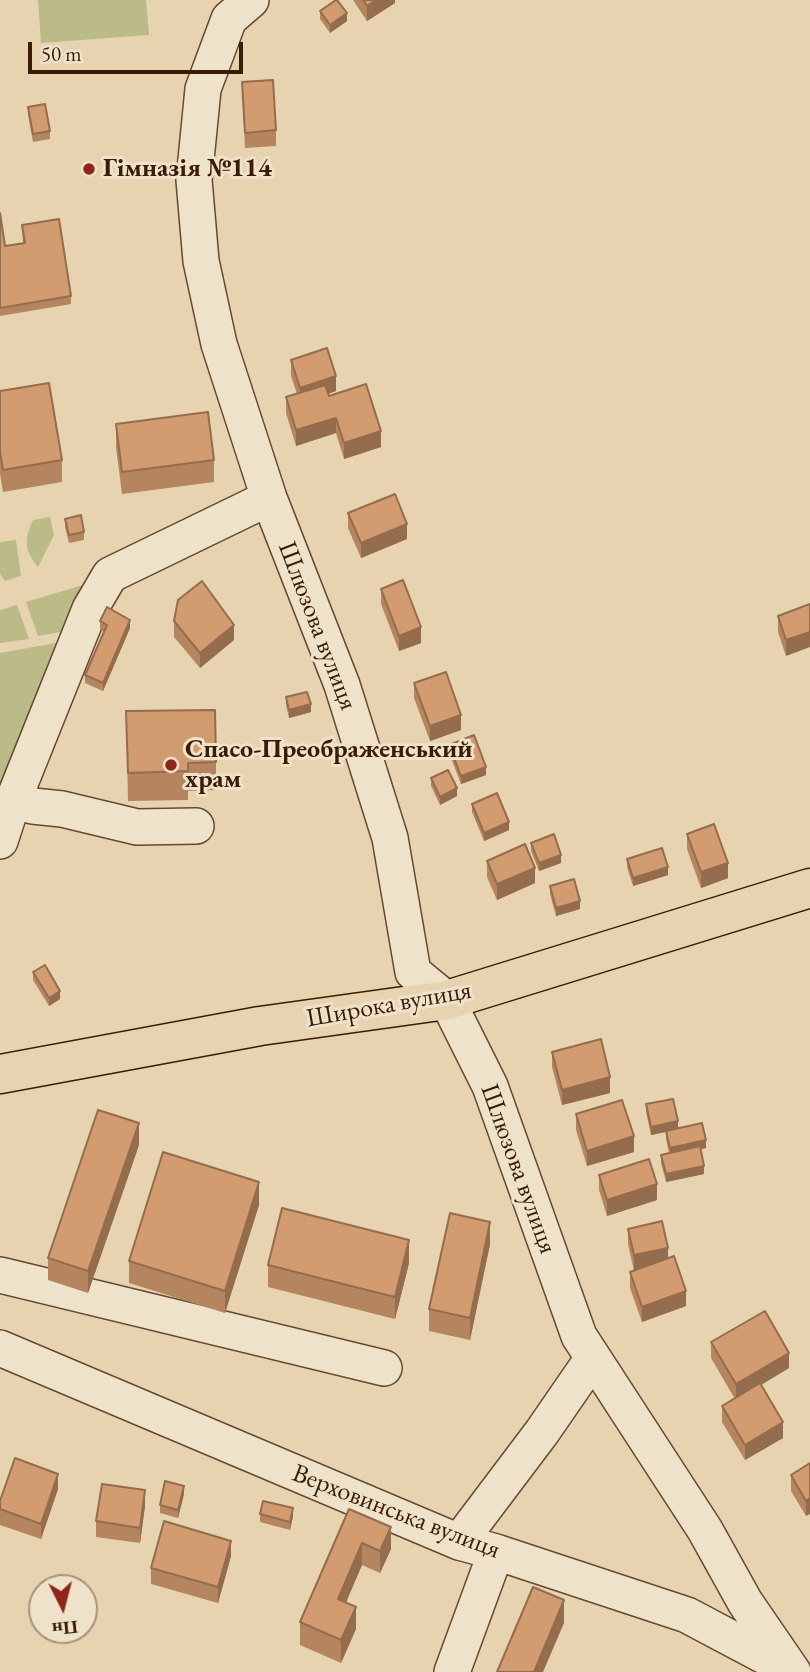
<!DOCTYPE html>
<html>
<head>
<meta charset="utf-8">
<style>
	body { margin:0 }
	#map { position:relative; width:810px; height:1672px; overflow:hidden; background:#e7d3af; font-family:"EB Garamond",serif }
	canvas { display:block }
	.north { position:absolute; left:28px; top:1574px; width:70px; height:70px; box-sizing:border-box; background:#efe2cb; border:2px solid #a7927c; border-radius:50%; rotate:174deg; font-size:19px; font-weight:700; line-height:28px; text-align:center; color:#3a1b06 }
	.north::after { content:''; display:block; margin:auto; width:24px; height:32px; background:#8f2418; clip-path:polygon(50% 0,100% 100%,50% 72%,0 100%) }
	.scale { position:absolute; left:28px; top:42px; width:215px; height:32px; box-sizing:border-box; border:4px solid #3a1b06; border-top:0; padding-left:9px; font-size:21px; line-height:24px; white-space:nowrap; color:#3a1b06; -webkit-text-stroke:5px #efe2cb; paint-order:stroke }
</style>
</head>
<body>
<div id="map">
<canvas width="810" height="1672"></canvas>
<div class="north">Пн</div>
<div class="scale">50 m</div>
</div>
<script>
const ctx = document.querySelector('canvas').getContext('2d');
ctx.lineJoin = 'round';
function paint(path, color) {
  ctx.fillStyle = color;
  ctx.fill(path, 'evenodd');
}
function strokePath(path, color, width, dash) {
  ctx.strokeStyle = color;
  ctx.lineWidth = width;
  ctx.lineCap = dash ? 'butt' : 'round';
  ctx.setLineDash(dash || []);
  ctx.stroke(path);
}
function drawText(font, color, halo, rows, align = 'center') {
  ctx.font = font + ' "EB Garamond",serif';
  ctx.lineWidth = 6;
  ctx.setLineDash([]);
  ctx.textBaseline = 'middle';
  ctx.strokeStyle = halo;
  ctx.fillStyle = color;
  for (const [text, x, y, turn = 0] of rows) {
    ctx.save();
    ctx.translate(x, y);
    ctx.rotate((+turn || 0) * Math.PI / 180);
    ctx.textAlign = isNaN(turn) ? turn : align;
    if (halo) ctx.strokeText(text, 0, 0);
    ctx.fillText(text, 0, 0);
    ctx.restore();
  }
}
paint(new Path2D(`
	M38,0h108l3,35 -108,8z
	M50,517l4,18 -16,32c-14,-18 -14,-26 -5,-47z
	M16,540l5,36 -16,5 -5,-7v-32z
	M93,582l-21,48 -34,6 -12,-34z
	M17,605l12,34 -29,4v-33z
	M67,641l-67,157v-145z`), '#babb87');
const minor = new Path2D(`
	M251,0l-22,19 -26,70 -9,91 7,81 18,83 50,154 73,187 48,153 23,134 34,28 43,86 89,250 126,194 40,72 48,70
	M13,801l20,5 29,3 75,18 59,-1
	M0,841l13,-40 77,-192 20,-34 159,-77
	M0,1275l384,93
	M0,1348l459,194 37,10 191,63 100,53
	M459,1542l83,-110 51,-74
	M452,1672l44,-120`);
const major = new Path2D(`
	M0,1074l260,-48 187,-26 363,-112`);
strokePath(minor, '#654930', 38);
strokePath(major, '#3a1b06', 41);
strokePath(minor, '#efe2cb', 35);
strokePath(major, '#e7d3af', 38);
paint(new Path2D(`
	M353,0h42v3l-28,18z
	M320,11l27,10 -17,12 -10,-14z
	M242,82l34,48v16l-31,2z
	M28,107l22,24v8l-17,3 -5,-27z
	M0,213l5,33 18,-3 -1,-18 49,71v8l-71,12z
	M291,360l45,31 -8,3 1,2 52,51 -37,12 -8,-26 -40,13 -10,-33v-16l11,-3 -6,-18z
	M0,391l62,69v22l-59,10 -3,-18z
	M116,424l98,36v22l-92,12 -6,-47z
	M348,513l59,26 -46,19 -13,-30z
	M65,519l19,13v8l-15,3 -4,-16z
	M381,589l40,54 -22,8 -18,-47z
	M810,604l-24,52 -8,-24v-16z
	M100,621l30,7 -27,63 -18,-8v-8l19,-43 -4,-3z
	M174,621l60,19 -34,28 -26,-31z
	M414,683l47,47 -31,11 -16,-43z
	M286,697l25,15 -22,6 -3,-13z
	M126,711l90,51v28l-28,1v9l-60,1z
	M449,745l37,30 -25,9 -12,-31z
	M431,778l26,18 -17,9 -9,-19z
	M472,804l37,26 -25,11 -12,-29z
	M687,834l41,44 -27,10 -14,-39z
	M531,843l30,20 -22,8 -8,-20z
	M627,859l41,16 -35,11 -6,-19z
	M487,861l48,22 -38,17 -10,-23z
	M550,886l30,23 -24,7 -6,-22z
	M33,972l27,27 -11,7 -16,-26z
	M552,1052l58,41 -48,12 -10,-38z
	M646,1104l60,44 -6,1 4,25 -38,8 -5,-19v-8l8,-2 -3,-14v-7l-15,3 -5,-23z
	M576,1114l58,38 -47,14 -11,-36z
	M139,1145l-51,148 -40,-13v-22z
	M599,1175l58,25 -50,16 -8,-26z
	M259,1205l-34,108 -96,-30v-22z
	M628,1229l40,30 18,47 -44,16 -12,-34v-16l4,-1 -6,-27z
	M490,1244l-20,96 -41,-9v-22z
	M409,1263l-14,56 -127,-32v-22z
	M711,1342l78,26 -28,17 22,53 -38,22 -23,-38v-16l13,-7 -24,-41z
	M810,1463l-4,53 -15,-25v-16z
	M58,1489l-17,50 -41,-14v-24z
	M184,1494l-6,24 -18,-5v-8z
	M145,1506l-5,37 -44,-6v-16z
	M349,1509l42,40 -11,24 -18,-8 -16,37 10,27 -15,34 -41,-18v-23z
	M260,1514l33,2 -3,14 -30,-8z
	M231,1556l-13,47 -67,-19v-16z`), '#b58560');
paint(new Path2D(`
	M376,0h19v3l-28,18v-15z
	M347,13v8l-17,12v-8z
	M336,376v15l-36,12v-15z
	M336,418v15l-40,13v-16z
	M381,431v16l-37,12v-16z
	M407,524v15l-46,19v-15z
	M130,620v8l-27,63v-8z
	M234,625v15l-34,28v-15z
	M421,627v16l-22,8v-15z
	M810,632v15l-24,9v-16z
	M311,704v8l-22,6v-8z
	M461,715v15l-31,11v-15z
	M486,767v8l-25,9v-8z
	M457,788v8l-17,9v-8z
	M509,822v8l-25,11v-8z
	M561,855v8l-22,8v-8z
	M728,863v15l-27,10v-16z
	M668,867v8l-35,11v-8z
	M535,868v15l-38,17v-16z
	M580,901v8l-24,7v-8z
	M60,991v8l-11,7v-8z
	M610,1077v16l-48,12v-15z
	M678,1121v8l-27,6v-8z
	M139,1123v22l-51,148v-22z
	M634,1136v16l-47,14v-15z
	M706,1140v8l-36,8v-8z
	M704,1166v8l-38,8v-8z
	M259,1182v23l-34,108v-22z
	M657,1184v16l-50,16v-16z
	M490,1222v22l-20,96v-22z
	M409,1240v23l-14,56v-22z
	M668,1248v15l-34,8v-16z
	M686,1291v15l-44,16v-15z
	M789,1353v15l-53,32v-16z
	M783,1422v16l-38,22v-15z
	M58,1474v15l-17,50v-15z
	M184,1486v8l-6,24v-8z
	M145,1490v16l-5,37v-15z
	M810,1498v16l-4,2v-15z
	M293,1508v8l-3,14v-8z
	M391,1527v22l-11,24v-22z
	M231,1541v15l-13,47v-16z
	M362,1543v22l-24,56v-22z
	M564,1600v23l-21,49h-9z
	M356,1607v22l-15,34v-23z`), '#946c4e');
const building = new Path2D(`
	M336,0h1l10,13 -17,12 -10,-14z
	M363,0h13l-9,6z
	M273,80l3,50 -31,3 -3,-51z
	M45,104l5,27 -17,3 -5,-27z
	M0,213l5,33 20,-3 -3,-18 37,-6 12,77 -71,12z
	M327,348l9,28 -36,12 -9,-28z
	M49,383l13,77 -59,10 -3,-18v-61z
	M366,384l15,47 -37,12 -8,-25 -40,12 -10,-33 39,-12 4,11z
	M208,412l6,48 -92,12 -6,-48z
	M395,494l12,30 -46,19 -13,-30z
	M81,515l3,17 -15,3 -4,-16z
	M403,580l18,47 -22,9 -18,-47z
	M202,581l32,44 -34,28 -26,-32 4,-21z
	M810,604v28l-24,8 -8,-24z
	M107,607l23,13 -27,63 -18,-8 22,-50 -7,-4z
	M446,672l15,43 -31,11 -16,-43z
	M307,692l4,12 -22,6 -3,-13z
	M215,710l1,52 -28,1v8l-60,2 -2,-62z
	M474,735l12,32 -25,9 -12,-31z
	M448,770l9,18 -17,9 -9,-19z
	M497,793l12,29 -25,11 -12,-29z
	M714,824l14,39 -27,9 -14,-38z
	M554,834l7,21 -22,8 -8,-20z
	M525,844l10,24 -38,16 -10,-23z
	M662,848l6,19 -35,11 -6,-19z
	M574,879l6,22 -24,7 -6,-22z
	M45,965l15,26 -11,7 -16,-26z
	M601,1039l9,38 -48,13 -10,-38z
	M673,1099l5,22 -27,6 -5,-23z
	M622,1100l12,36 -47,15 -11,-37z
	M98,1110l41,13 -51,148 -40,-13z
	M702,1123l4,17 -36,8 -4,-17z
	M700,1146l4,20 -38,8 -5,-19z
	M163,1152l96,30 -34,109 -96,-30z
	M649,1159l8,25 -50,16 -8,-25z
	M282,1208l127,32 -14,57 -127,-32z
	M450,1213l40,9 -20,96 -41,-9z
	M662,1221l6,27 -34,7 -6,-26z
	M674,1256l12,35 -44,16 -12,-35z
	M765,1311l24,42 -53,31 -25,-42z
	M760,1383l23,39 -38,23 -23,-39z
	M15,1458l43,16 -17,50 -41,-15v-8z
	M810,1463v35l-4,3 -15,-26z
	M165,1481l19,5 -6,24 -18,-5z
	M102,1484l43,6 -5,38 -44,-7z
	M263,1501l30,7 -3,14 -30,-8z
	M349,1509l42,18 -11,24 -18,-8 -24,56 18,8 -15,33 -41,-18z
	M164,1521l67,20 -13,46 -67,-19z
	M533,1587l31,13 -30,72h-37z`);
paint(building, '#d39b70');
strokePath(building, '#946c4e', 2);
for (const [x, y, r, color] of [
	[89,169,7,"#8f2418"],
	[171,765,7,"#8f2418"]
]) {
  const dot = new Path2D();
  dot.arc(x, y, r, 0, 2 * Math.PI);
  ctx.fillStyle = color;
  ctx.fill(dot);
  strokePath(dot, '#efe2cb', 2.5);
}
drawText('bold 26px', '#3a1b06', '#efe2cb', [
	["Гімназія №114",103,169],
	["Спасо-Преображенський",185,750],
	["храм",185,780]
], 'left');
drawText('26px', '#3a1b06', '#efe2cb', [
	["Шлюзова вулиця",317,626,69],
	["Широка вулиця",389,1005,-10],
	["Шлюзова вулиця",518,1169,70],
	["Верховинська вулиця",396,1512,21]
]);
</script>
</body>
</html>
